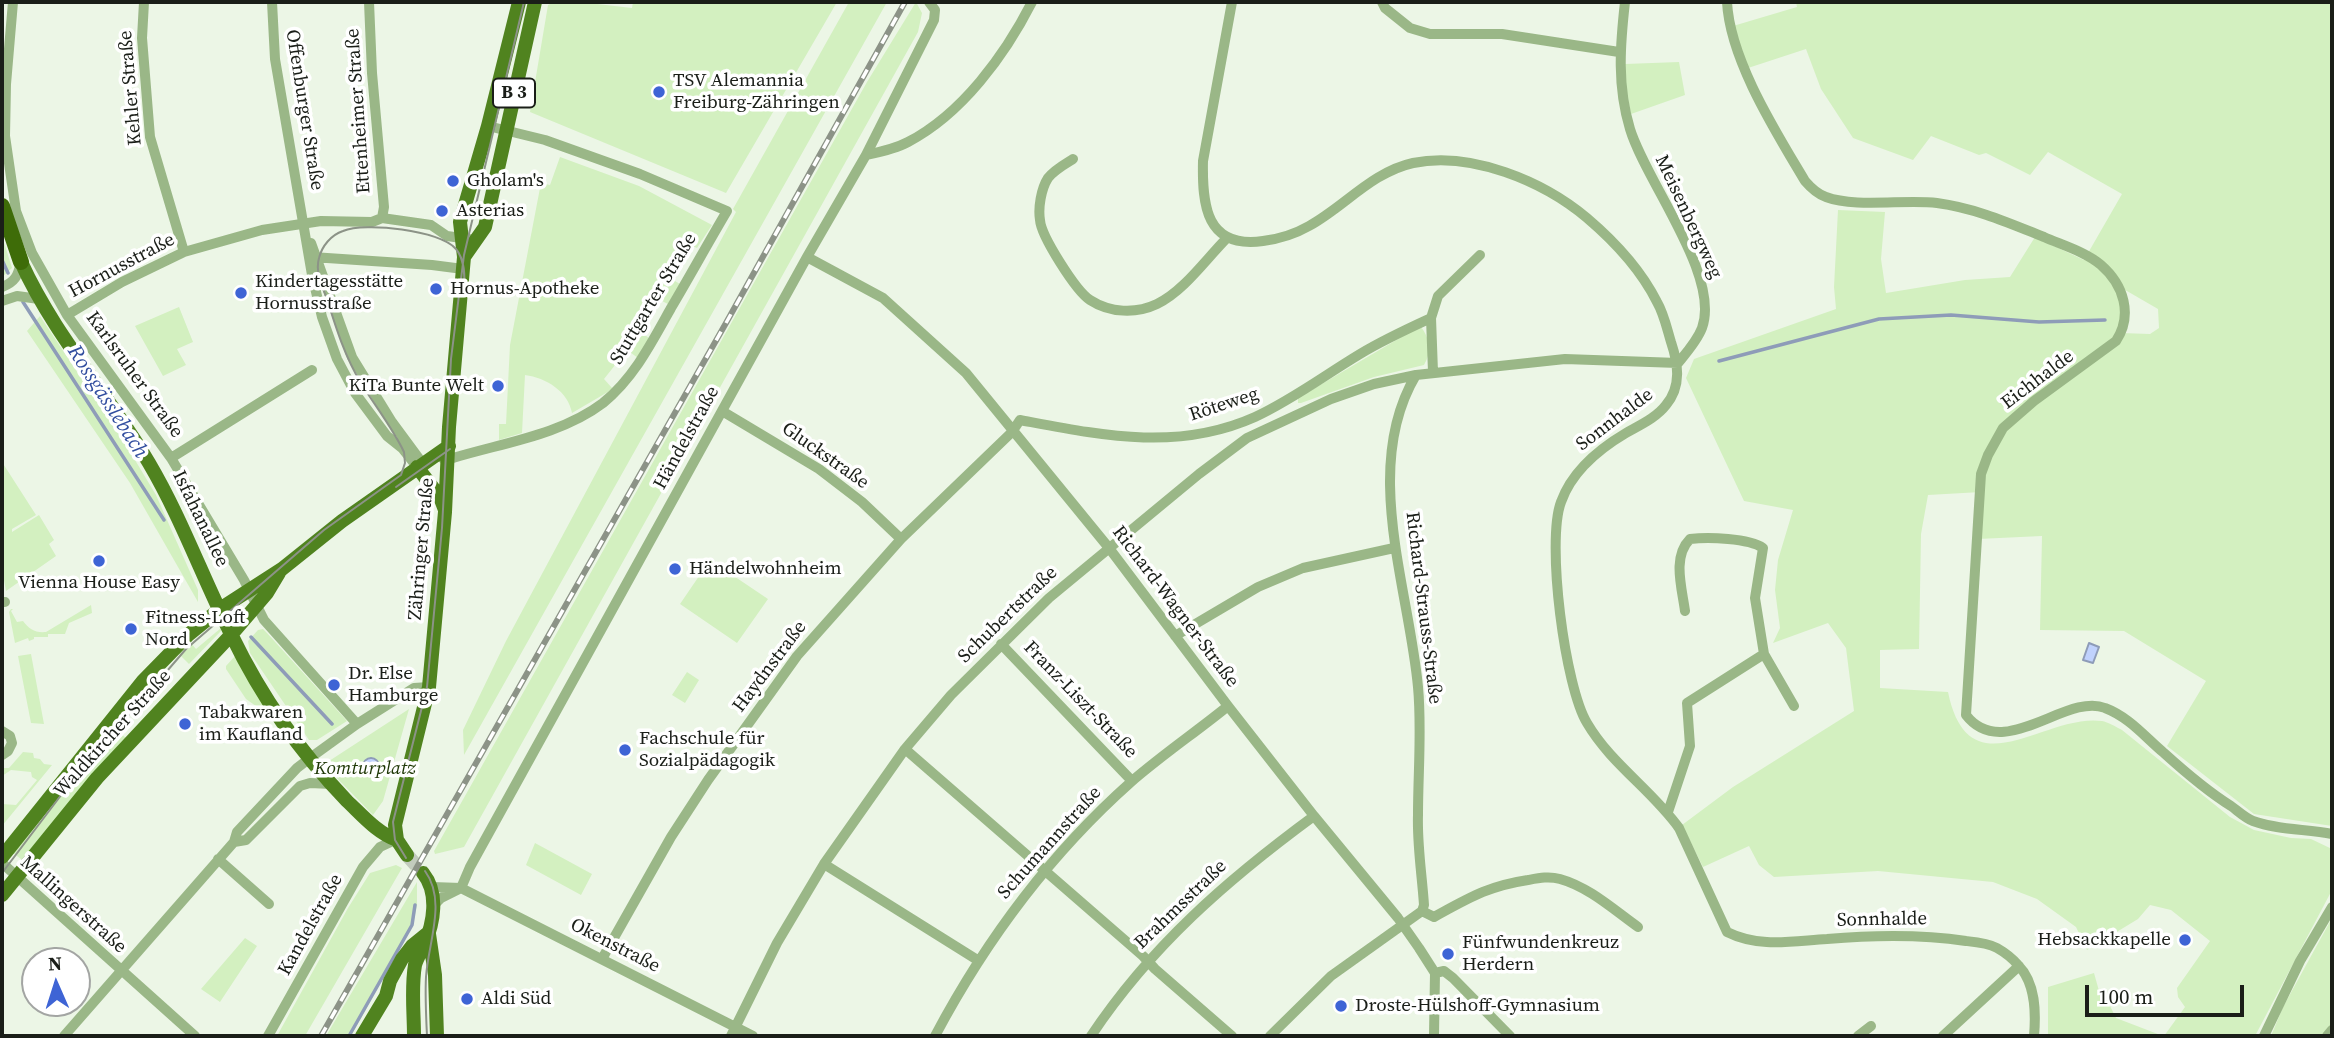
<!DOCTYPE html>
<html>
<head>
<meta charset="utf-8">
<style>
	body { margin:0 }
	#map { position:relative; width:2334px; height:1038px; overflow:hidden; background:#ecf6e6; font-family:"Source Serif 4",serif }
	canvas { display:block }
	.frame { position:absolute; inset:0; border:4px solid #1a1e18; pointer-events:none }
	.north { position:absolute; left:21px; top:947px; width:70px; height:70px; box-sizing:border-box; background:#fff; border:2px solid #a3a5a3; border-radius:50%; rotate:357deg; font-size:19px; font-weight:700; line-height:28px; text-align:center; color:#1a1e18 }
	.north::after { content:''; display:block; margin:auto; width:24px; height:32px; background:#3e64d5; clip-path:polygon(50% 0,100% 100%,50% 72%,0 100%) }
	.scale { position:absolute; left:2085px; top:985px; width:159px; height:32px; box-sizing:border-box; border:4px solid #1a1e18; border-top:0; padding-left:9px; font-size:21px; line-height:24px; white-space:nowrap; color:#1a1e18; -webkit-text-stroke:5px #fff; paint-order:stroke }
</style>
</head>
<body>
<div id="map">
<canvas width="2334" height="1038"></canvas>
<div class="frame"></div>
<div class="north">N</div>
<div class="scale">100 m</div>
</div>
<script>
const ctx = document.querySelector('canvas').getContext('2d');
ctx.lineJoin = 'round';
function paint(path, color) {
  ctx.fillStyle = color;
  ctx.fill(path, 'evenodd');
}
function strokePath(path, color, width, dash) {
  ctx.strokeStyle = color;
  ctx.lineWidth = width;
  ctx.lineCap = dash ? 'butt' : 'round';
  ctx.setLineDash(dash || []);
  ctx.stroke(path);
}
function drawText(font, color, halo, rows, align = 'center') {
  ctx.font = font + ' "Source Serif 4",serif';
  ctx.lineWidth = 7;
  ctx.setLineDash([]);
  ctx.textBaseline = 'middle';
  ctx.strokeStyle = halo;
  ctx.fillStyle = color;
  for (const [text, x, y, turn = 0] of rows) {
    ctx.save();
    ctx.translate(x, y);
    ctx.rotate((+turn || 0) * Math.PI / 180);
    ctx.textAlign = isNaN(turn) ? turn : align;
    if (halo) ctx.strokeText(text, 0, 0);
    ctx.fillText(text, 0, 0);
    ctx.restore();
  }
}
paint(new Path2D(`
	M554,2h26l52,6 1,-6h204l-111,191 -196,-81 18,-107z
	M849,2h38l-423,753 -1,-25 43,-89 230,-429 -3,-3z
	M916,2l6,11 -4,19 -454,815 -29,7 -1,-3 433,-769z
	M1796,2h536v824l-78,-12 -87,-68 39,-65 -82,-50 -84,-1 2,-94 -64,3 3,-47 -53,3 -7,39 -2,115 -39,1v38l68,4c21,101 96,21 154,29 6,1 14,6 20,9l108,87 24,13 37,8 20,1 21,10v41l-77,146h-91l21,-29 -7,-10 -1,-9 33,-47 -39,-31 -21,-5 -12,14 -51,31 -11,-23 -39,-28 -44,-17 -115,-11 -104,6 -15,-12 -10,-19 -46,21 -21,-42 51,-38 121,-76 -8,-63 -18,-25 -55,20 7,-15 -5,-38 3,-30 15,-50 -49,-9 -58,-123 8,-19 142,-50 -2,-22 4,-77 47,2 -4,47 5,34 79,-13 45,-3 25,-40 49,23 38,-66 -74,-42 -18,23 -44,-22 -7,2 -48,-19 -18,24 -60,-22 -32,-49 -15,-40 -58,19 -15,-42 64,-19zM2120,287l38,22 1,19 -9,6 -29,-1z
	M1679,62l6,33 -54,19 -5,-26 -1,-24z
	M560,157l79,29 73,39 -15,23 -9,-4 -18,34 10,6 -12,20 -10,-5 -19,32 10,7 -11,20 -11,-8 -23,29 9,10 -41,24c-4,-22 -26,-35 -47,-38l-3,58 -23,7v-16h7l4,-79 30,-157 -8,-3 1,-4 17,4z
	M2,236l10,32 -10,9z
	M179,307l14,35 -16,7 9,16 -23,11 -28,-50z
	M40,316l89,134 27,45 42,95v12l-68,-119 -103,-152z
	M1420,326c10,11 12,26 4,39l-50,12 -73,26h-3v-5z
	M2,462l34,53 -24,14v3l27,-17 15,25 -5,4 7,12 -50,35 -4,-21z
	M710,560l58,39 -31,44 -57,-39z
	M91,605l1,8 -23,10 -4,11h-17v3h-14v2l-5,2 -1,-3 -13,5 -6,-31 2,-3h2l-2,2 6,11 6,-1c6,8 12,12 23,11z
	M221,628v3l-32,33 -14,-14 15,-8 6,7z
	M263,629l4,4 80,88 -30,19h-8l-59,-87 -2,-12 10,-11z
	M31,654l13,70 -13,-1 -13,-67z
	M235,656l35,60 -24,-17 -20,-30v-3z
	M687,672l12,8 -14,23 -13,-8z
	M409,709l-26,92 -10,14 -47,-48v-4z
	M111,725l15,13 -101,124 -12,-9z
	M23,752l10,1 1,5 6,1 4,5 8,1 -50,61v-22l14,1 21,-25 -5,-3 -1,-5 -20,-2 -9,6v-8h7z
	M535,843l57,31 -11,21 -55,-30z
	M396,865l6,3 -97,168h-28l71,-128 22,-35z
	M417,882v23l-4,20 -62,111h-25z
	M2332,918v106l-10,12h-51l12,-29z
	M245,938l12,8 -37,56 -19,-13z
	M2094,973l7,25 6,2 9,18 47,18h-115v-49z`), '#d3f0c0');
const water = new Path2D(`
	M2089,643l10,4 -6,16 -10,-3z
	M363 766a8 8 0 1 1 16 0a8 8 0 1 1-16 0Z`);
paint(water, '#c0d2fd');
strokePath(water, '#8e9cb8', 2);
strokePath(new Path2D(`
	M2,260l6,13
	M23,302l141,218
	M1719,361l160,-42 72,-4 88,7 66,-2
	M251,637l81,87
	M349,1036l63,-111 3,-20`), '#8e9cb8', 3.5);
strokePath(new Path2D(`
	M407,855l16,18`), '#c2cbbd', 14, [14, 7]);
strokePath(new Path2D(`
	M13,2l-7,82 -1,52 11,75 16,42 35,62 104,143 73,122 20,40 93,104
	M144,2l-2,36 8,99 34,115
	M272,2l3,57 37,216 10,42 15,42 18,34 32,43 15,12 15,19
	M369,2l3,71 12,134 -2,11
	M1232,2l-29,159c-1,44 3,88 60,80 16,-2 32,-7 46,-15 35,-19 63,-54 104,-63 58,-12 130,18 174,55 27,23 54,52 70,84 7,12 10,27 14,40 7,21 11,44 -5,63 -10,13 -26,20 -40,28 -27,16 -54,38 -65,69 -15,40 4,185 26,221 24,41 65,67 92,105l48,104c32,16 65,9 100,7 46,-4 93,-5 139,2 10,1 22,2 31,7 7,4 16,11 21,17 18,18 18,48 16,71
	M1382,2l3,6 25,20 20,6h72l117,18
	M1727,2c3,58 49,130 78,179 6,7 12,13 21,16 29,11 80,2 111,6 38,5 72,20 107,34 18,8 42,15 57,28 23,20 32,50 15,76l-82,60 -31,27 -15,27 -7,19 -15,241c37,48 101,-23 139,-7 24,9 40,29 59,45 21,19 43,38 67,53 7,5 14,12 22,15 24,9 54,8 79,13
	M866,155c14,-3 29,-6 42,-13 54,-28 97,-87 124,-140
	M1073,159c-8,5 -19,11 -25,19 -7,11 -10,30 -8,42 1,16 36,71 50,80 20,13 46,14 67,4 27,-13 49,-45 70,-66
	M311,243l41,114 40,65 31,42
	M312,257l120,8 31,4
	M807,257l76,41 83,75 143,175 119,158 86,110 84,102 21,30 16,25 -1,63
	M2,287c13,-5 16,-11 19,-25
	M2,301l15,-5 22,3
	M67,315l55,-33 62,-30 78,-22 59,-9 51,1 10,-4 49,7 16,11 22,3
	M1431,318l2,54
	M722,411l97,58 43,33 39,37
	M171,458l141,-88
	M442,458h11c49,-15 108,-23 150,-55 31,-25 49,-61 68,-95 19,-32 37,-65 56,-97l-87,-37 -95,-34 -57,-14
	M2,602h3
	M1175,636l83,-49 45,-19 91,-20
	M1001,644l131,137
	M1764,654l30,52
	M2,731l8,5 2,7 -4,8 -6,4
	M905,749l238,207 12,13 77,67
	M1668,812l22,-66 -3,-43 77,-49 -9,-56 8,-50c-14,-10 -55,-11 -73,-9 -18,18 -8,49 -5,72
	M234,842l12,-2 54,-54 10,-3 21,1
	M218,859l51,45
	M2,863l193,173
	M824,864l155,97
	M432,887l29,1 292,148
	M461,888l9,-21 337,-610 59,-102 68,-135 1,-10 -6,-8
	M433,906l8,-8 20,-10
	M1422,911l12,6c35,-19 54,-31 94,-37 11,-2 21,-4 32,-1 29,8 54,31 78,48
	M602,959l69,-122 37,-57 89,-124 104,-117 111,-107 8,-12c80,15 157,32 235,-3 37,-17 70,-42 105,-63 23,-14 47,-25 71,-36l7,-22 42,-41
	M1435,973l9,-2 9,7 57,58
	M64,1036l170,-194 3,-10 60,-64 13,-10 47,-34 57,-36 15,-1
	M268,1036l95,-169 17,-20 15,-7
	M731,1036l46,-93 47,-79 81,-115 46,-54 98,-97 150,-124 48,-36 84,-39 43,-15 42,-9 149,-16 113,4c9,-11 19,-22 24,-35 19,-52 -56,-146 -72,-199 -13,-43 -10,-83 -5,-127
	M935,1036c51,-96 115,-182 196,-254 31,-27 65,-50 97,-76
	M1091,1036c60,-90 136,-156 223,-220
	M1270,1036l61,-60 91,-65 2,-6c-2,-30 -7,-60 -6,-90 0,-43 4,-86 0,-128 -9,-99 -57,-220 -2,-312
	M1858,1036l13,-10
	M1943,1036l76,-70
	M2264,1036l36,-75 32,-54
	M2327,1036l5,-6`), '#9ab787', 10);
strokePath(new Path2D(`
	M464,257l21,-30 50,-225
	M21,262c33,73 88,133 128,201 33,56 54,116 83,173 29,60 69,117 115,165 15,14 30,32 50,39
	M417,467l23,30 5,13
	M407,855l-10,-15 -2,-15 34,-138 16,-175 4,-85 15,-170 -4,-35 28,-96 31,-124
	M2,857l141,-176 45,-46 32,-26 62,-40 60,-48 107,-75
	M2,895l95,-117 134,-143 36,-42 12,-20
	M429,934l6,41 2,61
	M362,1036l24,-40 4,-15 12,-22 10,-13 16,-13
	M414,1036c0,-23 -3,-48 1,-71 2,-7 6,-13 9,-20 10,-22 15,-52 -1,-72`), '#50831f', 14);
strokePath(new Path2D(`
	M2,206l19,56`), '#3e6c08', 16);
strokePath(new Path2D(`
	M396,487l54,-38
	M406,858l-11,-18 -2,-18 34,-135 15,-159 9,-169 13,-104 60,-253
	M425,871c22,30 3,72 1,106 -1,19 0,39 1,59
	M2,873l66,-87 118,-137 138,-119 77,-55 4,-12 -1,-11c-12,-25 -29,-46 -43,-69 -16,-26 -25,-55 -34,-84 -5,-13 -12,-27 -8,-41 3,-12 12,-23 24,-27 22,-9 97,-1 113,18 9,11 9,27 8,41`), '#8c9387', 2);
const rail = new Path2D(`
	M321,1036l405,-713 179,-321`);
strokePath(rail, '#8c9387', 6);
strokePath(rail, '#fff', 3.5, [10]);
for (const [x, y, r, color] of [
	[659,92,7,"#3e64d5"],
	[453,181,7,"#3e64d5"],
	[442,211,7,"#3e64d5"],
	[436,289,7,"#3e64d5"],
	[241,293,7,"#3e64d5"],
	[498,386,7,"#3e64d5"],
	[99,561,7,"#3e64d5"],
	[675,569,7,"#3e64d5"],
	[131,629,7,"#3e64d5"],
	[334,685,7,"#3e64d5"],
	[185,724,7,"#3e64d5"],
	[625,750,7,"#3e64d5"],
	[2185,940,7,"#3e64d5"],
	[1448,954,7,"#3e64d5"],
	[467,999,7,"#3e64d5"],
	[1341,1006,7,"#3e64d5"]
]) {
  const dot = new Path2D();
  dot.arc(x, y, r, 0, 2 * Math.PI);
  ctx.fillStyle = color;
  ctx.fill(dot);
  strokePath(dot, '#fff', 2.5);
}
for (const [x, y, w] of [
	[514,93,42]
]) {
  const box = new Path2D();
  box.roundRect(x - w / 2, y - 14.5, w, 29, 5);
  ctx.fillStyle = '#fff';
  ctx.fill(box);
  strokePath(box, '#1a1e18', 2);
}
drawText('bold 18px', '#1a1e18', null, [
	["B 3",514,93]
]);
drawText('19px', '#1a1e18', '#fff', [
	["TSV Alemannia",673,81],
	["Freiburg-Zähringen",673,103],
	["Gholam's",467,181],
	["Asterias",456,211],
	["Kindertagesstätte",255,282],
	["Hornusstraße",255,304],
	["Hornus-Apotheke",450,289],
	["KiTa Bunte Welt",484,386,"right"],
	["Händelwohnheim",689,569],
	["Vienna House Easy",99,583,"center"],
	["Fitness-Loft",145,618],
	["Nord",145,640],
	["Dr. Else",348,674],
	["Hamburge",348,696],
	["Tabakwaren",199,713],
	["im Kaufland",199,735],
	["Fachschule für",639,739],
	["Sozialpädagogik",639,761],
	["Hebsackkapelle",2171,940,"right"],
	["Fünfwundenkreuz",1462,943],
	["Herdern",1462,965],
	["Aldi Süd",481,999],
	["Droste-Hülshoff-Gymnasium",1355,1006]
], 'left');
drawText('19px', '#1a1e18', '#fff', [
	["Kehler Straße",131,88,-95],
	["Offenburger Straße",304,110,81],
	["Ettenheimer Straße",359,111,-94],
	["Meisenbergweg",1688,217,65],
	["Hornusstraße",122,266,-28],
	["Stuttgarter Straße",654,299,-59],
	["Karlsruher Straße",134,375,54],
	["Eichhalde",2038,380,-37],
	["Röteweg",1224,405,-18],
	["Sonnhalde",1615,420,-37],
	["Händelstraße",687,438,-61],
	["Gluckstraße",825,456,35],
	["Isfahanallee",200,519,64],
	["Zähringer Straße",422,549,-85],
	["Richard-Wagner-Straße",1175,607,53],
	["Richard-Strauss-Straße",1423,608,83],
	["Schubertstraße",1008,615,-44],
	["Haydnstraße",770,667,-53],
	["Franz-Liszt-Straße",1080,700,46],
	["Waldkircher Straße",113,734,-48],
	["Schumannstraße",1050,843,-48],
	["Mallingerstraße",73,905,42],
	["Brahmsstraße",1181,905,-44],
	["Sonnhalde",1882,920,-1],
	["Kandelstraße",311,925,-61],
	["Okenstraße",615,946,27]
]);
drawText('italic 19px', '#1c3503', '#fff', [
	["Komturplatz",365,769]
]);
drawText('italic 21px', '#324e9f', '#fff', [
	["Rossgässlebach",107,402,57]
]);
</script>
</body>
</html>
